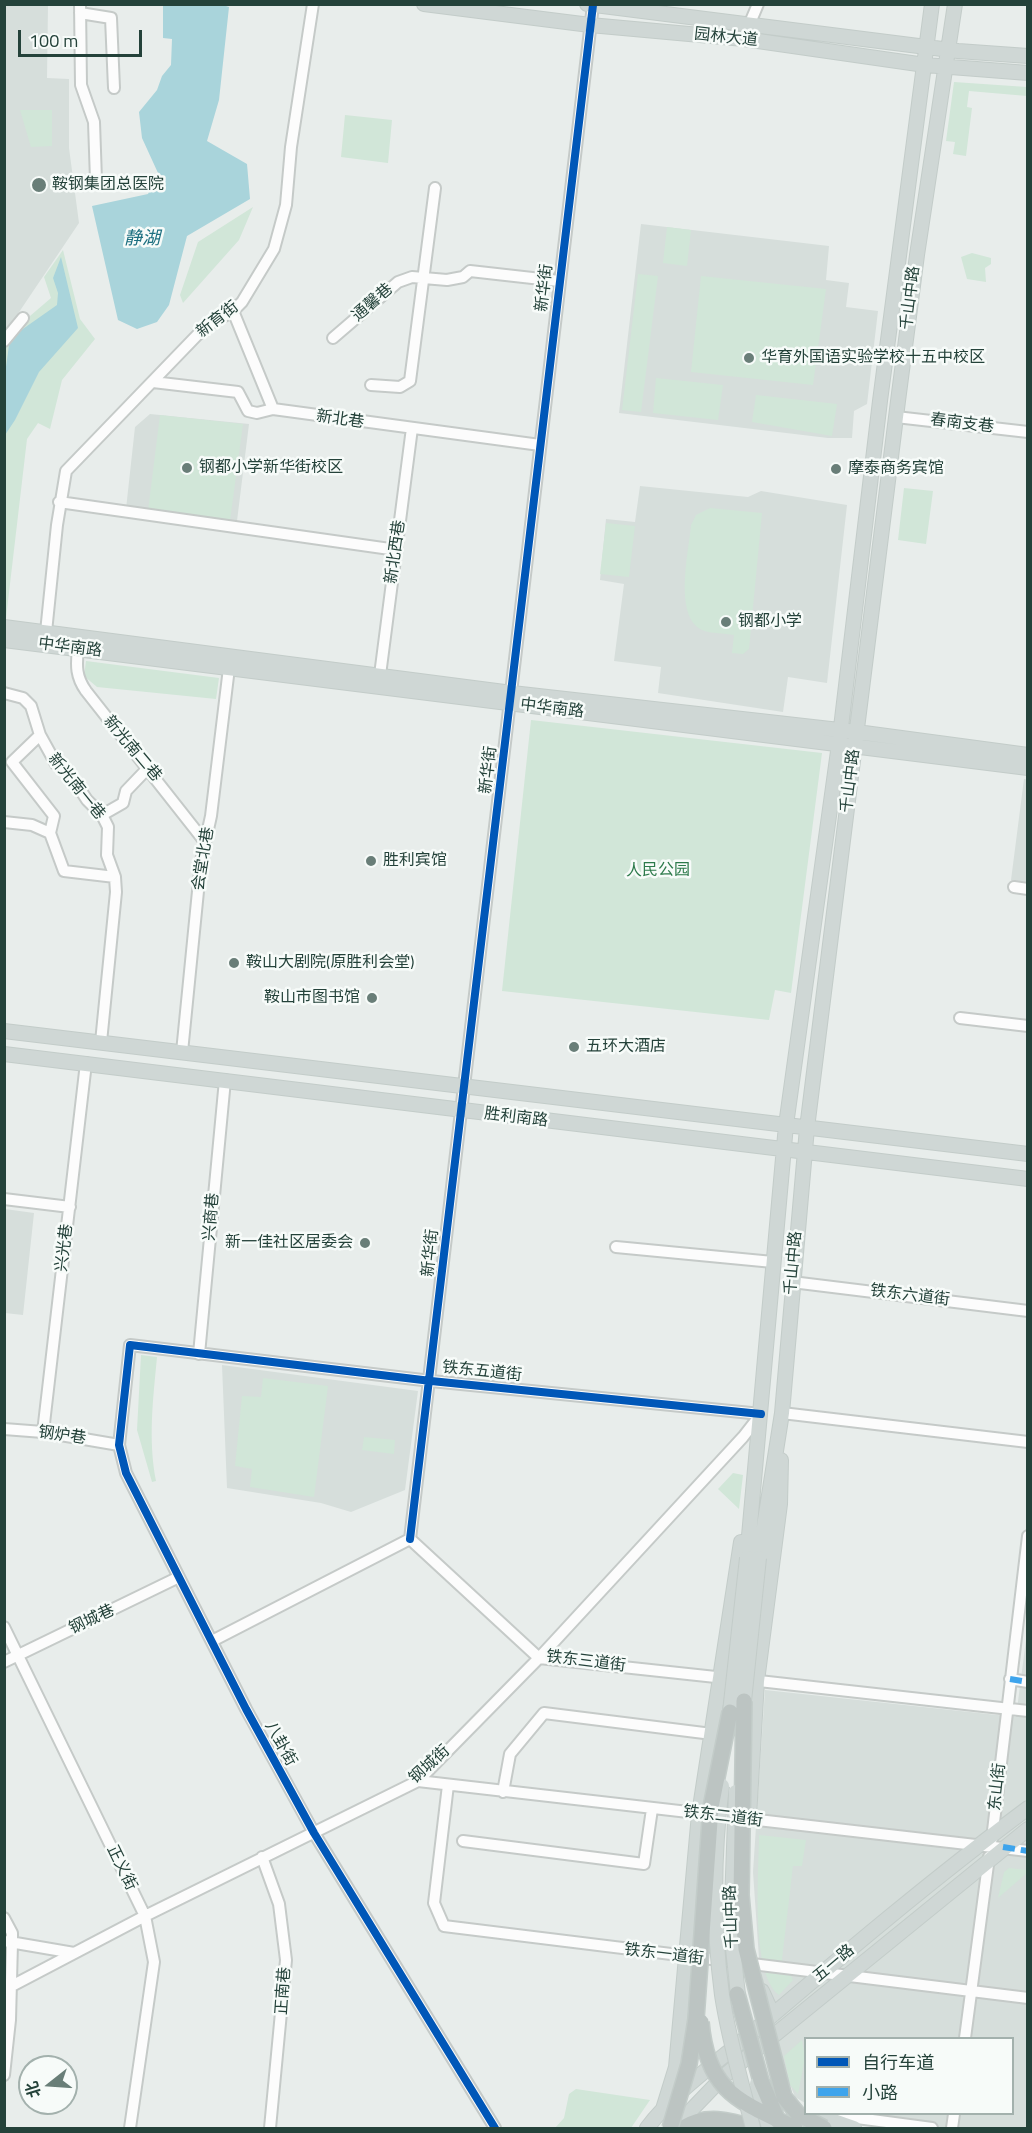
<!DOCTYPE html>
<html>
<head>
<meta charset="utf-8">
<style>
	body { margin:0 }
	#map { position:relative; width:1032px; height:2133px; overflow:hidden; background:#e8edeb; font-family:"Titillium Web","Noto Sans SC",sans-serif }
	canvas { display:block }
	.frame { position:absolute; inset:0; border:6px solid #24423a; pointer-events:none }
	.legend { position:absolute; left:804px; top:2037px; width:210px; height:78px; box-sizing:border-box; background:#f7fbf9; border:2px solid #a3b1ad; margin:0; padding:8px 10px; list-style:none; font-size:18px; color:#24423a }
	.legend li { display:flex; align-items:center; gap:12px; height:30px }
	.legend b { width:30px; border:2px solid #a3b1ad }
	.north { position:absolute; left:18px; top:2055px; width:60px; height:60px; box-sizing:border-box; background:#f7fbf9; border:2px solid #a3b1ad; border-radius:50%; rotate:253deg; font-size:16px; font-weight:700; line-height:24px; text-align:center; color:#24423a }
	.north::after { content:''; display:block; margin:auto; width:21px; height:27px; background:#697e78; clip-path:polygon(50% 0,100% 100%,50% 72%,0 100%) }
	.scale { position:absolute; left:18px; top:30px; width:124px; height:27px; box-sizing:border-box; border:3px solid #24423a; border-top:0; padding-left:8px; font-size:18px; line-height:21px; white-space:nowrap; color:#24423a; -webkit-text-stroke:4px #f7fbf9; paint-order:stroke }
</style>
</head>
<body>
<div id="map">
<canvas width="1032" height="2133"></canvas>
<div class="frame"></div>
<ul class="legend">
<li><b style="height:8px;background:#0057b8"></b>自行车道</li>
<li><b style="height:8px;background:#3ea4ec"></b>小路</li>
</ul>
<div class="north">北</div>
<div class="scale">100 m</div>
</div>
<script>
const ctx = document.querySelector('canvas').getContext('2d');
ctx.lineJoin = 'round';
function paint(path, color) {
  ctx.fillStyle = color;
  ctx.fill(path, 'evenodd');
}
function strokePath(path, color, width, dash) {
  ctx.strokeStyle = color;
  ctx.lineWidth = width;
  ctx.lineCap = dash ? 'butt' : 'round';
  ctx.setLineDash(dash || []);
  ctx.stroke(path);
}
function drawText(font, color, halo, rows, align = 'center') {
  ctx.font = font + ' "Titillium Web","Noto Sans SC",sans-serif';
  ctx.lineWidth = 5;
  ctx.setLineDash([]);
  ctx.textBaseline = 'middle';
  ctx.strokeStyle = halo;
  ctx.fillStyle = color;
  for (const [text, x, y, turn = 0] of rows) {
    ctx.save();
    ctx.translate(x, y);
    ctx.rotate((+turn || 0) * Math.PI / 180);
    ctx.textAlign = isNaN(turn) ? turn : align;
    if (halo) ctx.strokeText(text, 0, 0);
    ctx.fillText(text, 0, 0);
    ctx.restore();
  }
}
paint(new Path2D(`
	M5,5h43l-1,73 22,1v69l10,75 -74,110z
	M641,224l188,22 -3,34 23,3 -3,24 32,4 -11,93 -13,7 -2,27h-24l-209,-25z
	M150,414l99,10 -12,97 -111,-12 9,-82z
	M640,486l108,11 13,-6 86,14 -20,178 -39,-6 -5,35 -125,-19 3,-26 -47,-6 10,-77 -24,-4 6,-61 29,3z
	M1024,779l4,1 -1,102 -16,-2z
	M5,1209l29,4 -11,102 -18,-2z
	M222,1365l196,26 -13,99 -54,22 -30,-9 -94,-15z
	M1027,1632v496h-125l-74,-14h184v-76h-206l-1,65 -10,-6 -21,-53 -15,-86 -6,-86 12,-182 251,27z`), '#d6dedb');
paint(new Path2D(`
	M954,82l73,5v9l-58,-5 -2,16 5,1 -6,48 -13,-2 2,-12 -9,-1z
	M20,110h32v36l-21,1z
	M345,115l47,5 -4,43 -47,-6z
	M253,207l-14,33 -56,63 -3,-8 18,-53z
	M667,227l24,3 -4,36 -24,-3z
	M63,250l17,69 15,20 -33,41 -12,49 -12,-6 -11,16 -21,179 -1,-274 25,-28 21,-18 -7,-21z
	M972,253l19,5v6l-6,4 1,14 -19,-3 -6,-22z
	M638,274l20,2 -17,136 -19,-2z
	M701,276l125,13 -13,96 -122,-13z
	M656,378l67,7 -5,35 -65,-7z
	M756,395l81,9 -5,32 -80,-14z
	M160,415l83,9 -13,97 -82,-10z
	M904,488l29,3 -7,53 -28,-4z
	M710,508l52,5 -13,136 -6,5 -11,-1 2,-18c-9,-2 -23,-1 -32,-5 -29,-14 -13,-79 -11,-105l5,-10z
	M606,523l29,3 -6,51 -29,-3z
	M86,661l133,17 -3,21 -119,-12 -13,-11z
	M531,720l291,33 -31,240 -16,-3 -6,30 -267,-29z
	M141,1355l16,2c-4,43 -9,82 -1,124l-4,1 -15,-52z
	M263,1378l65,8 -14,111 -64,-10 2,-18 -17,-3 7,-70 19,1z
	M364,1437l31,3 -1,14 -32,-4z
	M733,1473l10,2 -4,34 -21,-20z
	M759,1835l47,5 -4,26h-9l-11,93 11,21 -14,15c-29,-22 -20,-124 -20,-160z
	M1009,1868l18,2v3l-29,25 6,-26z
	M802,2040l3,18 -7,36 -8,-9 -6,-29z
	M576,2089l74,11 -19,28h-76l9,-10 5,-24z`), '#d1e6d8');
paint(new Path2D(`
	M169,5l51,-1 9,3 -10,93 -12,41 40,23 3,35 -63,37 -18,69 -12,17 -20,7 -19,-9 -26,-114 56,-12 10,-21 -16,-35 -3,-26 18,-22 5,-14 9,-11 1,-26 -9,-1v-32z
	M61,257l17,71 -39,44 -24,48 -10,15v-61l5,-36 47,-33 1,-12 -5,-15z`), '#a9d4db');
const minor = new Path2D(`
	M80,4l1,81 13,37 2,58
	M80,13l31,5 3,70
	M750,23l8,-19
	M233,311l40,98
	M333,338l65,-56 14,-5 35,3 16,-3 7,-6 89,10
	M4,341l19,-23
	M153,382l85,10 10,19 9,2 16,-4 267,36
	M371,385l29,2 10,-6 25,-193
	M896,417l132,15
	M59,502l338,48
	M46,632l11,-107 9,-54 139,-144 28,-16 9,-9 32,-53 12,-44 5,-58 22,-143
	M78,649c-2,17 -2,28 8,42l119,151
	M380,675l32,-247
	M4,693l19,5 8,8 9,29 16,29 12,7 19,29 15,15 6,12 -1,28 8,22 1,15 -15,150
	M40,735l-28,27 42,54 -4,17
	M102,815l21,-12 3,-12 22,-23
	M4,822l28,3 18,8 14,38 51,6
	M1014,887l14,2
	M960,1018l68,8
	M182,1052l19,-191 10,-45 18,-148
	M4,1199l66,8
	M616,1247l157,15
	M792,1282l236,29
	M199,1354l26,-274
	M782,1413l246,29
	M4,1429l39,3 76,13
	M43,1432l43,-369
	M410,1539l183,-1534
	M410,1539l129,119 186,20
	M4,1627l141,289 9,46 -24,166
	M212,1641l198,-102
	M4,1662l175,-85
	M1010,1679l18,3
	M750,1680l278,31
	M418,1781l610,70
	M448,1785l-14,118 10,23 584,72
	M503,1792l7,-38 34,-41 168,21
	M992,1839l36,-303
	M463,1841l181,23 8,-55
	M262,1857l17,47 7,56 -16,168
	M4,1918l8,15v10l-2,77 -6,55
	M4,1941l70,12
	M4,1990l141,-74 273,-135 121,-123 204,-221 18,-23
	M965,2038l24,-181
	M828,2117l14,-1 90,12
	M495,2128l-181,-295 -68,-124 -120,-236 -7,-28 11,-100 301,36 330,33
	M952,2128l2,-14`);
const major = new Path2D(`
	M424,4l166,21 154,14 181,26 103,8
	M587,4l371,47 70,5
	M4,627l508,66 345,39 171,23
	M4,640l1024,128
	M4,1031l1024,123
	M4,1054l1024,125
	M747,1558l39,-433 53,-381 41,-343 52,-397
	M759,1558l23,-145 25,-285 91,-727 19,-146 38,-251
	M749,1817l8,-136 23,-177 1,-44
	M762,1991l11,24
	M663,2109l13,-42 23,-253 42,-272
	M814,2114l40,14
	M647,2128c28,-37 72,-67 108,-98 89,-76 179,-152 273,-222
	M674,2128l50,-52 304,-247`);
const highway = new Path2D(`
	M683,2128c23,-14 47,-8 71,0`);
strokePath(minor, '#c5cac8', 14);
strokePath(major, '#c3ccc9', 16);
strokePath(highway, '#c3ccc9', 18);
strokePath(minor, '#fcfcfc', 10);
strokePath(major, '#cfd7d5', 14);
strokePath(highway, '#bcc4c2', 15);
const majorBridge = new Path2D(`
	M744,1701l15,-143
	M730,1712l17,-154
	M722,1786c-9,69 -9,140 0,209 7,46 20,89 31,133
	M736,1792l-5,138 8,74
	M757,2084l12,44`);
const highwayBridge = new Path2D(`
	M744,1701l-3,194 5,54 38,148 14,17 26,14
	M737,1994l24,87 17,40
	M701,2022c6,70 38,79 94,106
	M670,2128l19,-64 7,-45 15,-212 19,-95`);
strokePath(majorBridge, '#c3ccc9', 16, []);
strokePath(highwayBridge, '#c3ccc9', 18, []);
strokePath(majorBridge, '#cfd7d5', 14);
strokePath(highwayBridge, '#bcc4c2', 15);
strokePath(new Path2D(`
	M1010,1679l18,3
	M1003,1847l25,4`), '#3ea4ec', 6, [12, 6]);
strokePath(new Path2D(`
	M410,1539l183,-1534
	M495,2128l-181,-295 -68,-124 -120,-236 -7,-28 11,-100 301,36 330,33`), '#0057b8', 8);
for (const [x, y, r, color] of [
	[39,185,8,"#697e78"],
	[749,358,6,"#697e78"],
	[187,468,6,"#697e78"],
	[836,469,6,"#697e78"],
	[726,622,6,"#697e78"],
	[371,861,6,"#697e78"],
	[234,963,6,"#697e78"],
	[372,998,6,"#697e78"],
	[574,1047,6,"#697e78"],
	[365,1243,6,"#697e78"]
]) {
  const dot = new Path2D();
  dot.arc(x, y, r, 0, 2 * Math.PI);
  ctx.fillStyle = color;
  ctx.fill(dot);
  strokePath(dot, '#f7fbf9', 2);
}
drawText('16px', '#24423a', '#f7fbf9', [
	["园林大道",726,38,6],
	["新华街",545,288,-83],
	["千山中路",911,298,-83],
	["通馨巷",373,303,-41],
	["新育街",218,320,-38],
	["新北巷",340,420,8],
	["春南支巷",962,424,7],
	["新北西巷",396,552,-82],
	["中华南路",70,648,7],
	["中华南路",552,709,7],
	["新光南二巷",132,749,50],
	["新华街",489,770,-83],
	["千山中路",851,781,-83],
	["新光南一巷",76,787,51],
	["会堂北巷",204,859,-81],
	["胜利南路",516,1118,7],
	["兴商巷",212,1217,-85],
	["兴光巷",65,1248,-83],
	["新华街",431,1253,-84],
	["千山中路",794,1263,-85],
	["铁东六道街",910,1296,7],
	["铁东五道街",482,1372,6],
	["钢炉巷",62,1436,8],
	["钢城巷",92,1620,-25],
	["铁东三道街",586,1662,7],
	["八卦街",280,1744,61],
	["钢城街",430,1765,-42],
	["东山街",998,1787,-84],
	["铁东二道街",723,1817,7],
	["正义街",121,1868,64],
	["千山中路",732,1917,-92],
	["铁东一道街",664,1955,7],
	["五一路",834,1964,-40],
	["正南巷",284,1991,-86]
]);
drawText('16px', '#24423a', '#f7fbf9', [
	["鞍钢集团总医院",52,185],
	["华育外国语实验学校十五中校区",761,358],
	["钢都小学新华街校区",199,468],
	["摩泰商务宾馆",848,469],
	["钢都小学",738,622],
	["胜利宾馆",383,861],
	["鞍山大剧院(原胜利会堂)",246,963],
	["鞍山市图书馆",360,998,"right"],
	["五环大酒店",586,1047],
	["新一佳社区居委会",353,1243,"right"]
], 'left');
drawText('16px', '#2d7a4b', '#f7fbf9', [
	["人民公园",658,871]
]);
drawText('italic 18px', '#1c6f80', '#f7fbf9', [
	["静湖",142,240]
]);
</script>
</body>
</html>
